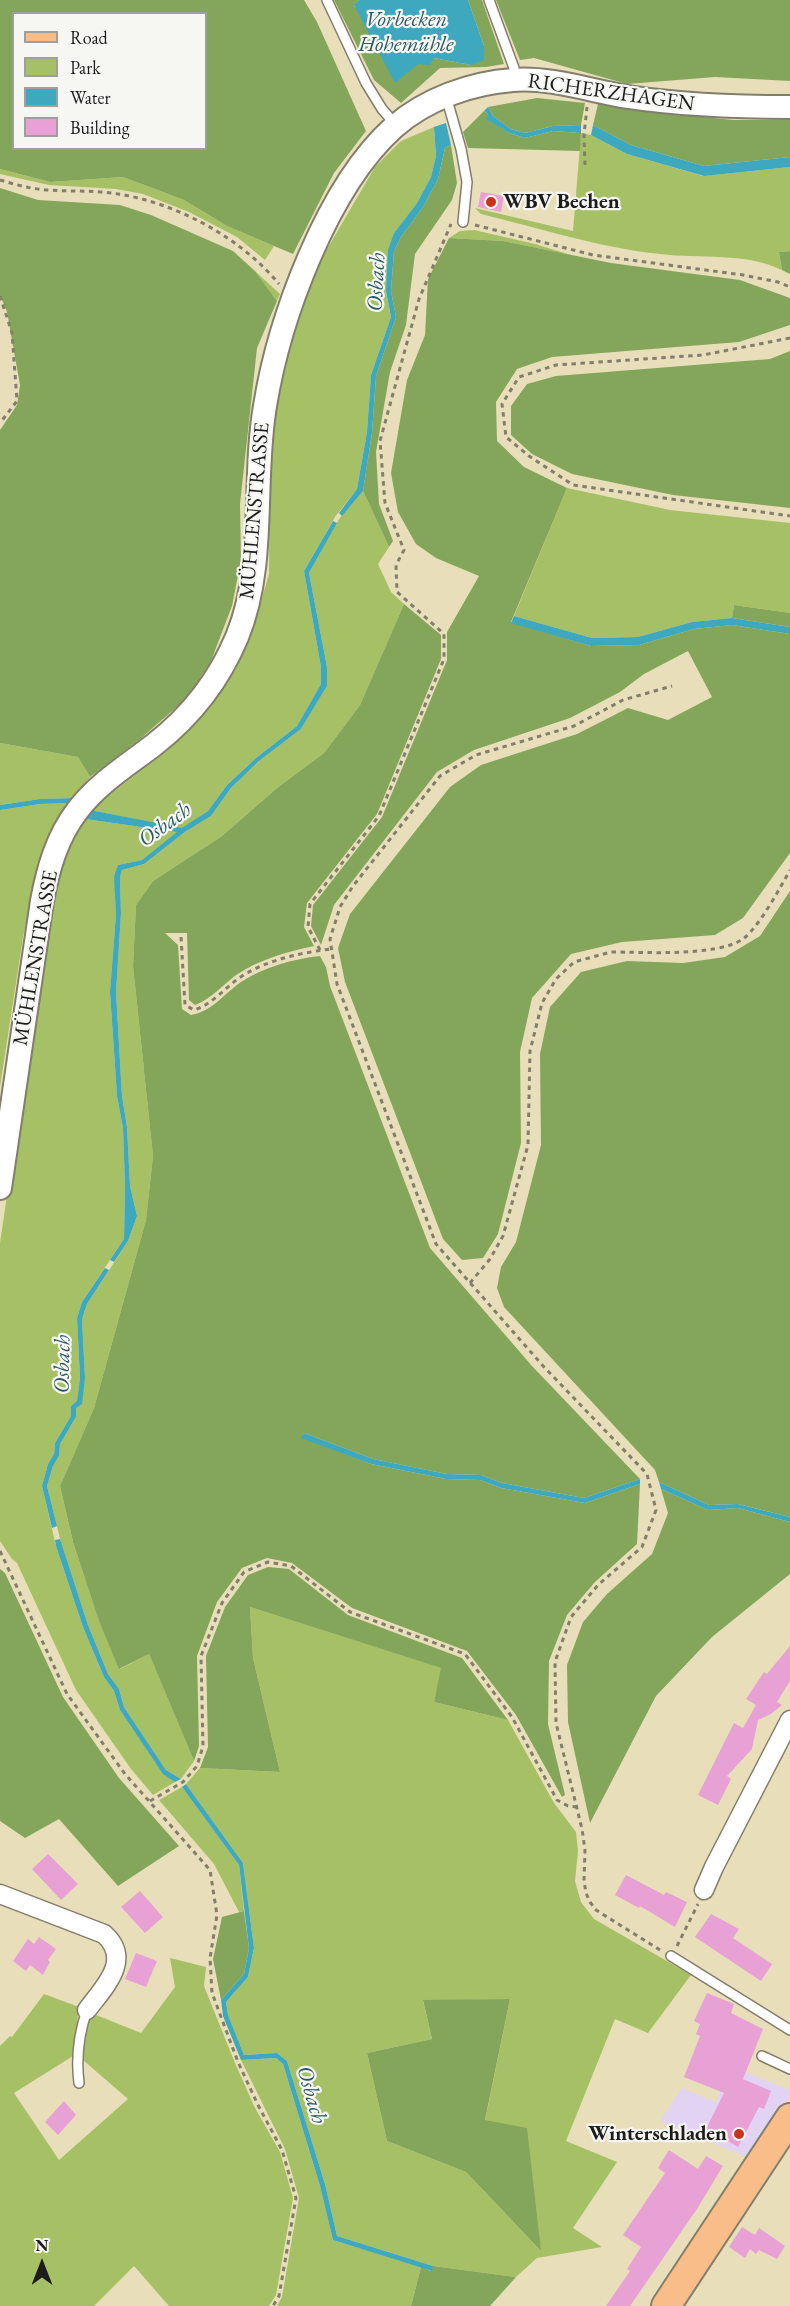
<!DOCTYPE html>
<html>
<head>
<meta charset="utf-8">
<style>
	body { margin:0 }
	#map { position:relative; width:790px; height:2306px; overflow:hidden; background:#e8dfba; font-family:"EB Garamond",serif }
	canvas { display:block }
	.legend { position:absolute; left:12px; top:12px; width:195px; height:138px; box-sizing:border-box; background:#f6f6f2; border:2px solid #9f9f9c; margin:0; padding:8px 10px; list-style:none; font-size:18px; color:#1c1c1c }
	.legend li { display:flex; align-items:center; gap:12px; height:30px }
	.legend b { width:30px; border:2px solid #9f9f9c }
	.north { position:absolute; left:12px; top:2234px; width:60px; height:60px; -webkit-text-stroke:4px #f6f6f2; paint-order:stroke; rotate:0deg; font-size:16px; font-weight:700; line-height:24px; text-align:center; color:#1c1c1c }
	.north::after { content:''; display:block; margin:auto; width:21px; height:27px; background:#1c1c1c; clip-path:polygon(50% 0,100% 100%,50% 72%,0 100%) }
</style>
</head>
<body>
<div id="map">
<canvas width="790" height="2306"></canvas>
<ul class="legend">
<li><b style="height:8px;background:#f8bd89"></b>Road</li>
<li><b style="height:16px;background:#a6c066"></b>Park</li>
<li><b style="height:16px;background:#3ea8be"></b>Water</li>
<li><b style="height:16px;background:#e7a1d4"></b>Building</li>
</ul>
<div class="north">N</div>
</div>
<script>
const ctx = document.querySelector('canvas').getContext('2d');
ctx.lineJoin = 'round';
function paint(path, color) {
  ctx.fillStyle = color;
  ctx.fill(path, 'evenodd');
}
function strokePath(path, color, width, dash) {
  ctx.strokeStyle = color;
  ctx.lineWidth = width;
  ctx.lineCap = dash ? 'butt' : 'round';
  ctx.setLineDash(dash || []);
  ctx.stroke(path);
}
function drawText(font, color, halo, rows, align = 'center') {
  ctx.font = font + ' "EB Garamond",serif';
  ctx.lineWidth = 4.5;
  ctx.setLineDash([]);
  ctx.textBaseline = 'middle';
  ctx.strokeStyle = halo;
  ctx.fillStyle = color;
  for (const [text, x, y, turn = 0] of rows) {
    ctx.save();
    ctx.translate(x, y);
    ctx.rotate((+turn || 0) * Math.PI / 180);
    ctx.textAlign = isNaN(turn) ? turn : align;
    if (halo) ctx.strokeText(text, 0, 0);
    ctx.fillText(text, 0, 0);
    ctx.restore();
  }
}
paint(new Path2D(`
	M730,2066l60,24v7l-41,61 -89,-37 22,-33 34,14z`), '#e3d3f3');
paint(new Path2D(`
	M434,127l2,29 -5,21 -14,26 -23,30 -8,58 5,26 -20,58 -4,57 -10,57 -22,28 -31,54 17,96v17l-24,42 -41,32 -29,27 -19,26 -26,18 -92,-19 77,-59 40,-43 28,-37 21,-53 13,-44 1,-122 10,-67 18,-74 22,-50 55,-94 26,-26z
	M581,133l10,2 36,19 76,22 87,-9v84l-11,1 3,18c-38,-18 -82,-11 -122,-16 -59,-6 -121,-26 -179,-40l-6,-6 98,23z
	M0,169l50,13 73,-5 61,23 43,26 47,20 -9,14 -28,-23 -48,-25 -46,-18 -27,-5 -67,-4 -49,-11z
	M474,230l61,14 36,11 -68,-14 -54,-3 11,-7z
	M255,271l25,23 -3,7z
	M567,488l103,22 120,13v90l-56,-8 -2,13 -40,4 -54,15 -46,1 -78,-22z
	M363,491l26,56 -11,17 13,28 13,12 -44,101 -36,48 -47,35 -55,48 -69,45 -17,24 -3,61 20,190 -7,64 -52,188 -34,78 13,56 26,78 21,49 29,-15 45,107 -13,18 -15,-9 -42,-63 -5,-18 -11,-15 -20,-49 -27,-82 -14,-57 6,-20 6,-10 1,-12 16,-27v-9l9,-30 -3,-59 5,-15 41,-63 9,-25 -7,-30 -3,-59 -5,-31 -6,-104 5,-78 -1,-37 2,-7 22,-6 41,-32 26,-16 20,-28 28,-27 42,-32 26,-43v-19l-18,-94 30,-54z
	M0,743l78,14 12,20 -16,21 -34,1 -40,6z
	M70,803l-37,87 -10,47 -23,150v-277l40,-6z
	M85,819l93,13 -36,28 -24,5 -3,12 1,37 -6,78 7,104 6,32 2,58 -1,53 -42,63 -5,16 3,60 -3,24 -6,4v10l-16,27 -1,11 -6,10 -6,22 14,60 27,81 21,50 10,14 6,19 43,63 12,9 -22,13 -22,-26 -55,-79 -59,-127 -5,-4 -12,-18v-298l50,-339 15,-53z
	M250,1607l192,61 -8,34 74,18 46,83 22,29 2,19 -3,30 6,21 13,17 97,56 -43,58 -33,-14 -49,122 51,21 -44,66 29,19 -65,11 -21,19 -83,-11 -96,-30 -12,-52 -38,-123 -10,-8 -33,2 -16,-40 -2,-13 22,-25 6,-29 -11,-85 -57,-79 14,-16 80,4 -27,-114zM510,1999l-25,122 55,129 -74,-78 -79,-31 -20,-88 65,-14 -9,-38z
	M182,1787l57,78 5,46 -5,1 -25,-48 -55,-64z
	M170,1958l36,9 -2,19 31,77 19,43 26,46 13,46 -17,97 -7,11h-100l-35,-40 -40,40h-94v-260l10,-10 2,1 32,-43 35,13 -6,49 -59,37 45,67 69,-61 -45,-39 4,-41 4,-6 50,20 34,-46z
	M276,2058l7,6 37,122 13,54 88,27 -10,39h-134l5,-9 17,-99 -14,-49 -44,-89z`), '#a6c066');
paint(new Path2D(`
	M0,0h304l13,22 49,109 -32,42 -41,81 -66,-28 -43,-26 -61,-23 -73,5 -50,-13zM14,14h192v134h-192z
	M334,0h25l-5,6 65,57 15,-5 37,7 13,-19 -16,-46h14l22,64 -18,3 -46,1 -39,35 -27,-23z
	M496,0h294v81l-75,-4 -88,7 -93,-26 -14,2z
	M537,98l48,5 -4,22 -28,1 -28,7 -14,-4 -18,-13 -5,-9z
	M598,104l62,9 74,7h56v37l-86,9 -73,-21 -38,-20z
	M484,111l4,3 -1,5 22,14 16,5 28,-7 28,2 -1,18 -112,-3 -5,-16z
	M451,145l6,38 -5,17 -37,54 -9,71 -16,47 -14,80 3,52 14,37 -4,6 -26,-56 9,-58 4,-57 20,-59 -5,-26 3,-40 7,-14 22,-30 15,-28 7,-31z
	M0,188l38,12 82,5 31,10 82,36 22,20 22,30 -20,47 -17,156 1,56 -9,46 -21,55 -24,37 -47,41 -50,38 -12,-20 -78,-14v-313l17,-25 3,-20 -13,-73 -7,-17z
	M449,238l54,3 108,22 129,17 50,18v27l-51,17 -187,15 -35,12 -21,33 1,39 27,26 43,21 -56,134 80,24 48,-1 55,-16 38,-4 58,9v219l-47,65 -28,17 -93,7 -51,12 -39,44 -12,54 1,91 -23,91 -15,24 -21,2 -19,-21 -98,-257 -7,-34 12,-34 100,-127 31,-22 96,-31 51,-26 40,12 44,-23 -24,-46 -44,23 -24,18 -50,26 -96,32 -37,22 -103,133 -13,40 -10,-19 2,-21 69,-88 65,-157v-28l32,-56 -43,-18 -20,-14 -18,-32 -7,-39 16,-93 18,-45 3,-56z
	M790,251v23l-8,-4 -3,-18z
	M790,351v157l-117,-13 -101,-21 -40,-20 -21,-19v-29l16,-22 29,-8 214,-17z
	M404,604l37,31v24l-64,155 -70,89 -3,24 10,19c-27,6 -54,13 -78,29 -13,10 -25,24 -41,30l-6,-5 -2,-67h-22l13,12 4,64 9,6c20,-3 33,-21 50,-33 23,-15 52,-23 79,-26l6,11 4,19 100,262 102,118 108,113 -56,19 -82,-15 -21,-8 -34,-1 -74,-15 -69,-26 -2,4 69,27 75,15 34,1 21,8 84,15 55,-19 -3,60 -42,38 -28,33 -18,46 -1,63 17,71 -3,2 -46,-82 -49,-64 -115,-43 -60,-45 -25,-5 -25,10 -25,34 -20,54 2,90 -5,15 -45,-107 -30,15 -20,-48 -26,-79 -13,-56 34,-78 52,-188 7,-64 -20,-190 3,-61 17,-24 69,-45 55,-48 47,-35 36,-48z
	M734,605l56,8v14l-58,-9z
	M790,891v626l-52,-13 -29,1 -50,-23 -4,-12 -151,-163 -7,-19 4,-21 15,-25 25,-97 -1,-91 10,-47 31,-35 46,-11 56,2 42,-6 35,-21z
	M661,1489l47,21 30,-2 52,14v52l-78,63 -56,59 -66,127 -22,-101 -1,-57 16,-43 24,-28 45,-40 16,-41z
	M268,1567l21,2 59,46 114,43 46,62 -74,-18 7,-34 -191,-61 3,51 27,114 -80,-4 8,-21 -2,-91 19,-49 23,-32z
	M0,1569l5,4 58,124 56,81 60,68 -61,40 -59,-67 -34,19 -25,-17z
	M244,1911l5,37 -5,26 -23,26 -8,-41 9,-42z
	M510,1999l-25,121 42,8 14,123 -75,-79 -79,-31 -20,-88 65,-14 -9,-39z
	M433,2266l83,11 -26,29h-79l10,-39 10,4z`), '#84a65b');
paint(new Path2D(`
	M359,0h109l16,46v14l-13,5 -37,-7 -4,7 -12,-1 -23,19 -41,-78z
	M488,107l5,9 18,13 14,4 28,-7 28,-1v8l-28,-2 -28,7 -16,-5 -23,-14 2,-5 -4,-3z
	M446,123l5,22 -6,3 -7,31 -15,28 -22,30 -7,14 -3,40 5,26 -20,59 -4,57 -9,58 -21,25 -3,-3 18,-24 10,-57 4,-57 20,-58 -5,-26 2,-41 6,-17 23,-30 14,-26 5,-21 -2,-29z
	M593,125l38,20 73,21 86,-9v10l-86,9 -77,-22 -36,-19z
	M333,521l4,2 -28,50 18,94v19l-26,43 -42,32 -28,27 -20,28 -26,16 -41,32 -22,6 -2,7 1,37 -5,78 6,104 5,31 3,59 7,30 -9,25 -14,21 -4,-2 14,-21 1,-53 -2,-58 -6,-32 -7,-104 6,-78 -2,-37 4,-12 24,-5 35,-28 -92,-13 5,-9 92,18 26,-17 19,-26 29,-27 41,-32 24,-42v-17l-17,-96z
	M514,616l78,22 46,-1 54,-15 40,-4 58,9v7l-58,-9 -38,4 -55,16 -48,1 -80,-23z
	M74,798l-4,5 -30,1 -40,6v-5l40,-6z
	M105,1268l4,2 -22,34 -5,15 3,59 -3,26 -6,4v9l-16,27 -1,12 -6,10 -6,20 10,40 -5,2 -10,-42 6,-22 6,-10 1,-11 16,-27v-10l6,-5 3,-23 -3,-60 5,-16z
	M304,1433l69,26 74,15 34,1 21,8 82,15 56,-19v5l-55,19 -84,-15 -21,-8 -34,-1 -75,-15 -70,-26z
	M659,1482l50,23 29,-1 52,13v5l-52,-14 -30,2 -47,-21z
	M60,1539l28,86 20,49 11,15 5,18 42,63 15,9 -6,3 -12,-8 -43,-64 -6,-19 -10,-14 -21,-50 -27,-81 -1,-6z
	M186,1784l57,79 11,85 -6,29 -22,25 2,13 16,40 33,-2 10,8 38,123 12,52 96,30 -1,5 -99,-31 -13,-54 -37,-122 -7,-6 -35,2 -18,-44 -2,-16 23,-26 5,-26 -10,-83 -57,-78z`), '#3ea8be');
paint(new Path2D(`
	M481,192l23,4 -3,16 -23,-5z
	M790,1646v35l-13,21 5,3 -11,9 -13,6 -6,29 -25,27 4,3 -13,26 -20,-10 36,-72 9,5 13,-23 -10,-6 18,-27 3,2z
	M48,1854l30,30 -17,16 -29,-31z
	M626,1875l38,20 2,-3 21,10 -12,25 -35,-21 -1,2 -24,-13z
	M140,1891l23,26 -18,16 -24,-26z
	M711,1914l28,15 -6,9 39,26 -11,17 -66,-44z
	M39,1937l17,12 -8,11 2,2 -7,13 -13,-10 -4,6 -13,-10 15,-22 6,5z
	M136,1953l21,8 -11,26 -21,-8z
	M707,1993l27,11 -3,9 32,16 -20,50 28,12 -7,18 -5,-2 -21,40 -32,-18 18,-36 -40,-16 16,-41 -4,-2 4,-10 -6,-3z
	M64,2101l12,14 -18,20 -13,-13z
	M669,2150l29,19 8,-13 17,10 -26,43 -67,97h-24l24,-35 -3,-2 14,-22 -18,-12 42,-62 -7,-5z
	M742,2227l13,8 4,-7 26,18 -8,13 -18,-9 -3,4 -6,-5 -5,9 -16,-11z`), '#e7a1d4');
const service = new Path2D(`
	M327,0l39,83 16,26 14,16
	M489,0l25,68 1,12
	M446,96l15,53 6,33 -4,40
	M671,1956l119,74
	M762,2056l28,13
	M79,2083c-3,-24 0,-50 8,-73`);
const minor = new Path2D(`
	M704,1890l10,-23 76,-147
	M0,1894l104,40c29,26 0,53 -17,76`);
const tertiary = new Path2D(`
	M0,1188l42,-287c6,-32 15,-64 35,-90 21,-28 51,-46 78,-67 37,-29 64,-64 82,-107 30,-73 15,-155 28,-231 14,-87 62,-219 129,-279 32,-28 77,-44 119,-47 38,-3 78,11 115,17 54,8 107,10 162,10`);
const primary = new Path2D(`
	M666,2306l124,-188`);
strokePath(service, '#827e6b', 12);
strokePath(minor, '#827e6b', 21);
strokePath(tertiary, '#827e6b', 26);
strokePath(primary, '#827e6b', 32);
strokePath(new Path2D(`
	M585,165l-1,-30 3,-28
	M0,180c10,3 21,6 31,8 29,5 59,1 87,6 59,9 123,44 161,90
	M475,225l118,30 150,20 35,7 12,5
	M0,296l12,37 5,68 -17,22
	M790,338l-87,17 -147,10 -37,12 -17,27 4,33 23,19 44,29 217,31
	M181,937l4,68 9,5c17,-5 30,-21 45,-32 27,-18 60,-25 92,-29
	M320,950l-12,-23 2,-23 69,-88 65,-157v-25l-47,-42 -1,-27 8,-15 -19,-47 -5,-62 39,-142 32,-75
	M470,1283l20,-24 13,-23 25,-91 2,-94 12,-48 14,-24 18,-17 37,-10c33,0 105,5 132,-13 16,-12 37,-51 47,-69
	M0,1551l67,143 58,80 85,96 7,45 -7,43 2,35 26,69 20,43 24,45 14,48 -17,98 -6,10
	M150,1801l33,-19 14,-16 6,-20 -2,-90 21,-53 22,-31 24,-10 23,4 59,46 115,42 47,63 45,83 11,6 9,1
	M677,1946l21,-42
	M660,1950l-64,-40 -6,-8 -4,-9 -2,-12 1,-31 -3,-21 -26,-106 -1,-61 16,-45 27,-32 44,-38 14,-37 -9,-36 -103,-107 -108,-123 -99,-260 -7,-45 10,-32 13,-21 87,-110 36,-21 98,-29 49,-26 49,-14`), '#827e6b', 3, [4.5, 4.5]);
strokePath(service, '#fff', 9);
strokePath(minor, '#fff', 18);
strokePath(tertiary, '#fff', 22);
strokePath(primary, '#f8bd89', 28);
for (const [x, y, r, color] of [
	[491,202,6,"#c8321e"],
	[739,2134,6,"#c8321e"]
]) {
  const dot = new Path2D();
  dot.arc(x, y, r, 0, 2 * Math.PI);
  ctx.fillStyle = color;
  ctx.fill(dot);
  strokePath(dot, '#f6f6f2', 2);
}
drawText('21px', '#1c1c1c', '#f6f6f2', [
	["RICHERZHAGEN",611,93,8],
	["MÜHLENSTRASSE",255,511,-85],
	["MÜHLENSTRASSE",36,958,-80]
]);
drawText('bold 21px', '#1c1c1c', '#f6f6f2', [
	["WBV Bechen",503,202],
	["Winterschladen",727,2134,"right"]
], 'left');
drawText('italic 22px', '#2b5b65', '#f6f6f2', [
	["Vorbecken",406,20],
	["Hohemühle",406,45],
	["Osbach",377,282,-87],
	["Osbach",165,825,-36],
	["Osbach",63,1364,-89],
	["Osbach",311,2095,74]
]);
</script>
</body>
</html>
